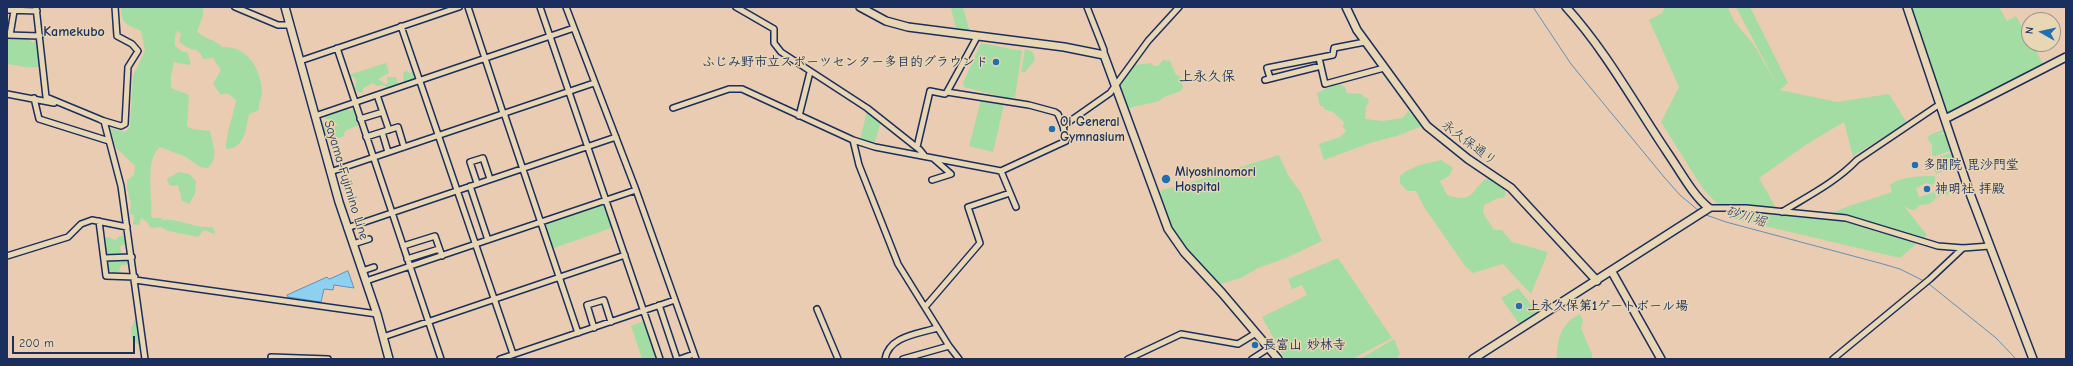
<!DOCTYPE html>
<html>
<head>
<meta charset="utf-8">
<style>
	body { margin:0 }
	#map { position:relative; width:2073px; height:366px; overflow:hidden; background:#eaccb2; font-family:"Comic Neue",sans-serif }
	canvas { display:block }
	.frame { position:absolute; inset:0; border:8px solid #1b2f5e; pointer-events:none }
	.north { position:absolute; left:2021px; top:12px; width:40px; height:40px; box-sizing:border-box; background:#e8d6b4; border:1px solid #969392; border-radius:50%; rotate:278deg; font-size:11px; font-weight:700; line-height:16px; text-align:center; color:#1b2f5e }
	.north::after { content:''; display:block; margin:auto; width:14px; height:18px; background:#1f6fb2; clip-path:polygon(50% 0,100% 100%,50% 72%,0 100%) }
	.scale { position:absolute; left:12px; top:336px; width:123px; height:18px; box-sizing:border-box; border:2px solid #1b2f5e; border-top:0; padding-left:5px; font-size:12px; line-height:14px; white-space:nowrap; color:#1b2f5e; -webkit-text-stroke:3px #e8d6b4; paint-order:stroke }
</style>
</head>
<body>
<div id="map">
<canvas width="2073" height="366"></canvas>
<div class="frame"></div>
<div class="north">N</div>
<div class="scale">200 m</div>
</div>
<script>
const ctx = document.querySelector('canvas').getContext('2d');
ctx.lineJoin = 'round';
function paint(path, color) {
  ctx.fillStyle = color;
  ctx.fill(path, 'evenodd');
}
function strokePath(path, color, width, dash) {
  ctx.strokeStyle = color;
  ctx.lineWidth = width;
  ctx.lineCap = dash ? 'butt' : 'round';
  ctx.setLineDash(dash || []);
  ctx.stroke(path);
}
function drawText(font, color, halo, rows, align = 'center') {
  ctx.font = font + ' "Comic Neue","Klee One",sans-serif';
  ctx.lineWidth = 3;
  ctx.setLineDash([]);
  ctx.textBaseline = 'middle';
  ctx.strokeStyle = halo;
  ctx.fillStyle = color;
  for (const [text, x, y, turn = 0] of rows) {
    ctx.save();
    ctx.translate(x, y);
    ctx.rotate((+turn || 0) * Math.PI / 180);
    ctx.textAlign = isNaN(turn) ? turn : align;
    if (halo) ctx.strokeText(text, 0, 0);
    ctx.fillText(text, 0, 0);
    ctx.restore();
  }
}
paint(new Path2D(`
	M121,7h82v8l-6,17c8,7 18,7 25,15 25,-2 39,21 40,45 0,6 -4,11 -3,18l-10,4c-3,14 -4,35 -23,35 -1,-13 8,-35 10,-49l-9,-7 -6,2 -8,-11 8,-14 -8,-12 -10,1 -2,-5 -6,-5 -3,1 -13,-8 2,-7 -3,-5 -3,7v9l8,6h4l4,12 -2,1 -15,-3 -3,14v12l18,7 -2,31 5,3 18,2c2,13 10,26 -2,37l-8,-1 -14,-10 -26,-10c-16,12 -7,50 -9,68l2,3h8l2,2c16,-2 32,9 49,7l3,4 -1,3 -10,-4 -6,7 -30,-6 -7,-4 -10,1 -4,-6 -6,-4 -2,7 -6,-1 1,-9 -4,-1 1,-10 -4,-15v-9l7,-5 1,-9 -19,-18 -6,-20 15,4 5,-5 3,-51 12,-25 -4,-20c-14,-7 -20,-6 -20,-24z
	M951,7h12l7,26 -14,-2c0,-8 -4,-15 -5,-24z
	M1665,7h63l6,14 20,24 23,40 -41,-78h14l38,76 -8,7 57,12 52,-8 18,29 -54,33 -9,-34 -37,22 -48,34 21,37 40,3 26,-11 46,-15 -2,-7c11,-9 31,-9 45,-9v6l-3,3 -6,-2 -10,5 3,9 15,-5 3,6 -8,6 -9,1 -5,5 -6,-1 -5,-3 23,29 -27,23 -169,-40 -28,-29 -42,-67 18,-35 -30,-67 13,-7z
	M1910,7h89l8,14 9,-5 13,23v5h3l12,21 -95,48 -3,-1z
	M7,37l21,2 5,4 3,-3c10,2 8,16 8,24 -7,7 -27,1 -37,0z
	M981,43l41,8 -7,46 -8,1 -43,-11 -1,-4z
	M1025,49l8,3 2,8 -10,12h-4z
	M1163,60l7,1 6,14 4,1 3,11 -2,4 -17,6 -5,4 -30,7 -3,-1 -8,-20 16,-22 18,-2 1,3h5z
	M386,63l3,10 -11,6 7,5 3,-1 -1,-6h9l2,8 6,-3 -1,-9 3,-2 5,2 3,-4 4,10 -28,10 -8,-4 -5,1 -4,-3 -10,5v4l-3,1 -3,-3 -5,1v-4h4l-1,-4 2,-1 -4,-6 -2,3 1,5 -4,-9z
	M1337,83l8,4 2,6 15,1 2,4h4l1,4 -3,5 -1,12 17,2 21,-3 5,-7 14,15 -25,10 -27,7 -46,17 -5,-16 21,-7 6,-6 -3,-4 1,-5 -11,-10 -9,-3 -1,-3h-3l-3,-13z
	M981,100l23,5 -11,47 -24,-6z
	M347,107l2,4 6,-2 6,15 -16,7 -2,6 -16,3 -1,-6 -3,1 -4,-16 5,4 16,3 -6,-4 -14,-6z
	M867,111l14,10 -7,24 -14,-5z
	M1944,129l1,3 -8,3 9,-1 5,15 -1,2 -15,5 -3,-1v-10l-5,-7 3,-3z
	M1950,153h2l5,13 -21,8 -2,-5 2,-1 -2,-4 4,-4 -1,-2z
	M1279,155l9,20 13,18 21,48 -36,17 -28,10 -17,10 -21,6 -34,-34 -12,-14 -14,-34 -1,-7 3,-5 30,-8z
	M1441,160l12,8 -4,8 -9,5 7,14c29,10 23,-7 41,-17l16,11 2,6 -3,3h-5l-14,7 -1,8 11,17h8l10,12 36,10 -17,42 -28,-30 -30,9 -8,-7 -41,-59 -8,-16h-9l-7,-8v-7l6,-5 14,-6z
	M179,172l10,2 7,7 -1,13 -6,10 -7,-3 -4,-16 -7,1 -4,-5 1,-3z
	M1945,183l2,2 2,7 -2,3 -6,-1 -2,4 -2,-3 3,-10z
	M605,202l9,25 -63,22 -9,-26z
	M119,236h7l2,8 -8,2 1,6 3,3h-17l-4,-10 1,-7 4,-1 8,3z
	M1338,258l54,80 -40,21h-67l-23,-42 45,-22 -5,-10 -10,4 -4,-10z
	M130,259l1,5 -10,1 -2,7 -6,1 -7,-5 3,-3h-3l1,-5z
	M1518,288l21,26 -19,11 -19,-27z
	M1580,314l3,7 -2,7 11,26v5h-35c0,-20 4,-36 23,-45z
	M136,318h3l2,29 -9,-8 -1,-11z
	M644,321l12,38h-14l-11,-33z
	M1394,339l6,15 -4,5h-36z`), '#a3dda3');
const water = new Path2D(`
	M348,271l6,17 -20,-3 -1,5 -9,-1 -3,13 -33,-5 -1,-2 40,-18 2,2z`);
paint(water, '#8ed0f0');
strokePath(water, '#6090b6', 1);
strokePath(new Path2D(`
	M1533,7l38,57 93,113 16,18 19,16
	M1706,215l20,7 157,42 17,5 24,12
	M1929,284l67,54 20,21`), '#6090b6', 1);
const street = new Path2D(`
	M36,7l10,90 58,24 17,65 24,173
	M235,7l43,18h12
	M468,7l35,106
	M540,7l120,352
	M566,7l70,183 60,169
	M736,7l38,22v14l7,9 86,56 53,42 4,5
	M1087,7l17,43v5
	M7,10l30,1
	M401,26l112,328
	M7,35l33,1
	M10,35l4,-24
	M337,48l104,311
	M1319,58l6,26 59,-16
	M300,61l159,-54
	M1270,78l-3,-10 66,-13 1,-7 31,-6
	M1265,80l56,-14
	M947,92l82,13 26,7 3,2 5,12
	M7,94l47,9
	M377,95l12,35
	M34,98l5,21 70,22
	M673,108l56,-19h13l111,51 22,7 126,24 65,-30 -3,-15 47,-33 38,-52 31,-34
	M504,113l74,220
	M315,116l259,-88
	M799,116l11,-44
	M360,119l23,-7
	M101,120l20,6 4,-2 3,-57 10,-16 -6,-7 -15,-8 -2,-29
	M382,132l6,20
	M366,137l32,-10 6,20
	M853,140l6,25 39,99 51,82 10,13
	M917,147l13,-56 15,3 2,-2 30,-55
	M1001,171l15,36
	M330,172l264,-89
	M932,180l19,-6 -17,-15
	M477,183l-7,-21 13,-4 7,21
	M470,186l18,54
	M1709,208h37l100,10 92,28 25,2 27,-2
	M1782,212c26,-16 54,-30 75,-52l83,-56
	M99,221l7,55 29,1
	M347,228l269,-91
	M353,244l16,-5
	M403,246l32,-10 7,20
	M7,256l61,-19 13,-13 11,-4 35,7
	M104,258l28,-1
	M407,259l32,-10
	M362,271l12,-4
	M135,280l242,34
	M366,281l270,-91
	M659,305l18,54
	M925,307l55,-64 -12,-36 42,-14
	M817,309l21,50
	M594,328l-7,-23 17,-5 7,22
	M383,337l242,-82
	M271,357l57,2
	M500,359l175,-59
	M680,359l14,-5
	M885,359c4,-23 33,-25 52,-31
	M903,359l46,-13
	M1128,359l53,-25 57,10 18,-11
	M1252,359l17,-11
	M1833,359l97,-80 33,-31`);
const secondary = new Path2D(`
	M285,7l54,195 38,112 12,45
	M860,7l26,14 22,6 156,20 40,8 64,174 16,23 38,41 56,66
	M1346,7l11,23 70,96 41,33 43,29 86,93
	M1907,7l62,184 64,168
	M1945,119l121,-62
	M1612,272l49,87
	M1473,359l236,-151c-16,-12 -30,-39 -42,-56 -33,-49 -61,-101 -101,-145`);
strokePath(street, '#1b2f5e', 8);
strokePath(secondary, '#1b2f5e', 10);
strokePath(street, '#e8d6b4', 5);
strokePath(secondary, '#e8d6b4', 7);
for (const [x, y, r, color] of [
	[996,62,4,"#1f6fb2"],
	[1052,129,4,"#1f6fb2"],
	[1915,165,4,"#1f6fb2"],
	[1166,179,5,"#1f6fb2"],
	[1927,189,4,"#1f6fb2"],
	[1519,306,4,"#1f6fb2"],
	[1255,345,4,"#1f6fb2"]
]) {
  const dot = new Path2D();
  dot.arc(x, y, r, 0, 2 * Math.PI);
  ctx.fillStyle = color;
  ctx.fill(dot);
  strokePath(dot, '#e8d6b4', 1.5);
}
drawText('bold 13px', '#1b2f5e', '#e8d6b4', [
	["ふじみ野市⽴スポーツセンター多⽬的グラウンド",988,62,"right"],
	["Oi General",1060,122],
	["Gymnasium",1060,137],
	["多聞院 毘沙門堂",1923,165],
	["Miyoshinomori",1175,172],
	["Hospital",1175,187],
	["神明社 拝殿",1935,189],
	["上永久保第1ゲートボール場",1527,306],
	["長富山 妙林寺",1263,345]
], 'left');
drawText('13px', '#1b2f5e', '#e8d6b4', [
	["永久保通り",1469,143,37],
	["Sayama-Fujimino Line",346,180,73]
]);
drawText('bold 14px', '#1b2f5e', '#e8d6b4', [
	["Kamekubo",74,32],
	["上永久保",1207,77]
]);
drawText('italic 14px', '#2c4774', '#e8d6b4', [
	["砂川堀",1746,217,17]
]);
</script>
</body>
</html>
